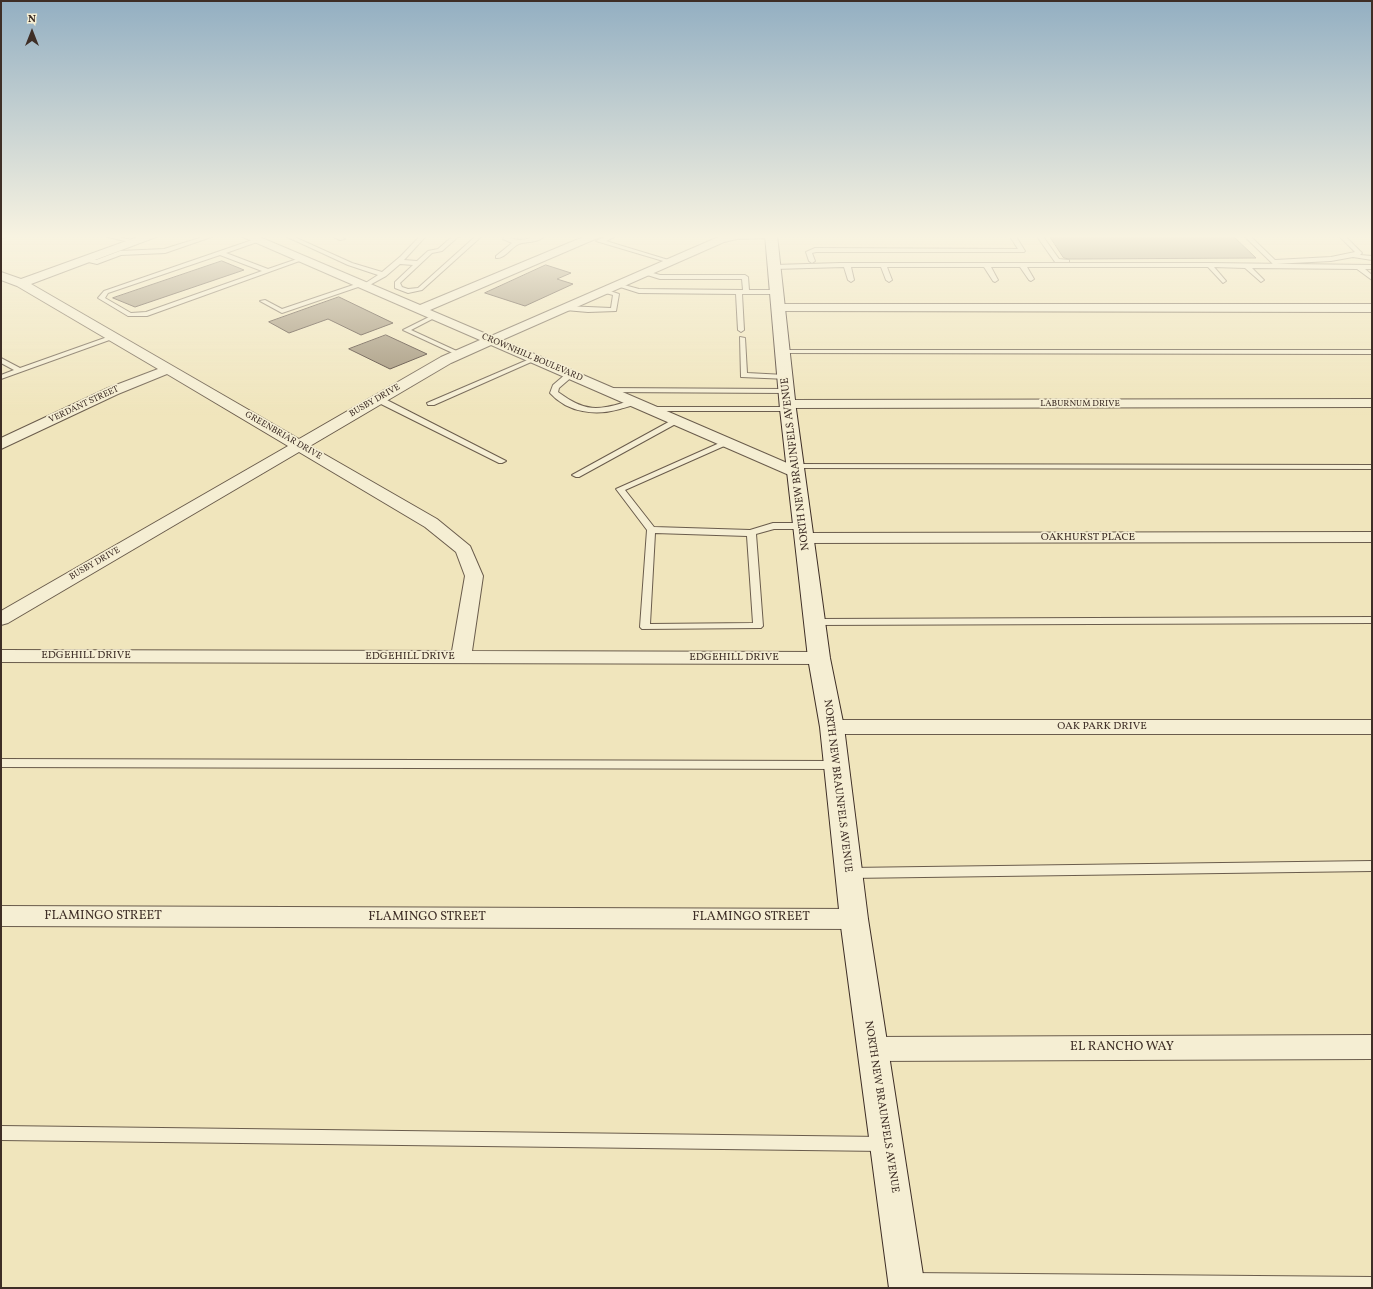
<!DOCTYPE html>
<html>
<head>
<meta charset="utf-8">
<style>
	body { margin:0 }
	#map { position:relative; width:1373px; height:1289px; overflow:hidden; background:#f0e5bc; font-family:Vollkorn,serif }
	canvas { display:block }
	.frame { position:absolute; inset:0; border:2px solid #3e2e26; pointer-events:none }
	.north { position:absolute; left:12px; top:12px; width:40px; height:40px; -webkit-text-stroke:3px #f5eed3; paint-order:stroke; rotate:0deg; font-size:11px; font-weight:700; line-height:16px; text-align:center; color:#3e2e26 }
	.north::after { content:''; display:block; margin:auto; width:14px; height:18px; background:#3e2e26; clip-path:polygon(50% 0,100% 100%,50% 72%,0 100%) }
</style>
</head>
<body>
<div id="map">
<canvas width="1373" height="1289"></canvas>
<div class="frame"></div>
<div class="north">N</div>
</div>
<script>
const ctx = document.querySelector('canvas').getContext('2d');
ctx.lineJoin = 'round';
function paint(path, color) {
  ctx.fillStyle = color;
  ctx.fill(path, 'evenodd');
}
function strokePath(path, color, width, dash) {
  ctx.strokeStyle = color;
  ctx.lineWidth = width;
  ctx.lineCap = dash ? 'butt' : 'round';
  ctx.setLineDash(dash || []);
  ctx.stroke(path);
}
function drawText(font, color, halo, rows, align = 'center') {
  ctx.font = font + ' Vollkorn,serif';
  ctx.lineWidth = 3.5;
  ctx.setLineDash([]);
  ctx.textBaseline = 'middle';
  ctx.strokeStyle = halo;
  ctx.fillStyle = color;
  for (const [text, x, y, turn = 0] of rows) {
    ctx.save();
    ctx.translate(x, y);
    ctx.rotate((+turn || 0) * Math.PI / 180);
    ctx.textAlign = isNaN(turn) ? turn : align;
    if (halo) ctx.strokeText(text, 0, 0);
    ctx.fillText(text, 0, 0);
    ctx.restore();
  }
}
const building = new Path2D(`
	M1049,235h183l24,23 -187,1 -5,-1z
	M222,261l22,9 -109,37 -22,-9z
	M546,265l25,8 -14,6 16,5 -48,22 -40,-13z
	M339,297l54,26 -32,12 -33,-16 -39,14 -20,-11z
	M386,335l41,19 -37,15 -41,-20z`);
paint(building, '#9b8d74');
strokePath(building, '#3e2e26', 1);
const lane = new Path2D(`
	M1,235h9l-9,4z
	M99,235h10l28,6 -3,2z
	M209,235h8l-52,18 -44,2 -24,9 -17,-4 3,-2 13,2 24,-9 44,-2z
	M283,235h7l62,28 30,9 19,-16 20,-21h6l-23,25 13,1 11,-10 10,-2 16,-14h12l-1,1 -7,1 -16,14 -10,2 -32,30 2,4 6,2 10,-1 59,-53h6l-61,55 -14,3 -13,-5v-6l18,-17 -13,-1 -14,12 -20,11 -5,-1 -79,27 -22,-12 5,-1 17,9 77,-26 5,1 14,-9 -30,-10z
	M330,235h7l8,4 -5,1z
	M506,235h6l-2,3c18,6 23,-5 36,-3 -10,10 -21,5 -29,10 -7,4 -13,14 -21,13v-2l16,-13 -9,-4z
	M606,235l10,1 -10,5 69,21 -5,1 -74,-22 11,-5z
	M1009,235h6l10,16 -1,1h-208l-4,1 3,8 -3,2 -3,-2 -3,-9 9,-4 203,1z
	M1036,235h6l17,24 10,1v2h-14z
	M1243,235h6l26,25 56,-3 24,-5 -17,-17h6l18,18 -2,2 12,1v4l-19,-3 -22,4 -58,3z
	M258,238l3,2 -1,1 -34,12 42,16 32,-11 5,1 -158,57h-19l-30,-18 6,-7zM220,255l42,16 -116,41 -15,1 -26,-15 3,-5z
	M840,263h369l163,2v4h-7l7,6v5l-15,-11 -105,-1 12,12 -3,2 -16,-14 -31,-1 12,14 -3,2 -15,-16h-181l7,12 -3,2 -2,-1 -9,-13h-29l7,13 -3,2 -2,-1 -9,-14h-97l5,13 -3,2 -3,-2 -5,-13h-30l3,13 -3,2 -3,-2 -4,-13 -70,2 -3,-2 3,-2z
	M646,271l14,4h85l3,2 1,13h28l3,2 -3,2h-35l2,36 -3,2 -3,-2 -2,-36 -97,-1 -25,-8 3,-2 22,6 104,1 -1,-11h-82l-16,-5 -1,-1z
	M604,289l15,5 -3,17 -28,1 -23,-2 -3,-2 3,-2 46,2 2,-13 -11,-3 -1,-1z
	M433,315l5,1 -27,14 50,23v2h-4l-54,-25z
	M113,335l3,2 -1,1 -114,41v-4l13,-5 -13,-7v-5l19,10z
	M740,337l5,1 2,35 38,2h3v4l-47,-2z
	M783,350h589v4l-591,-1v-2z
	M532,358l6,1 -104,46h-6l-1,-2z
	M567,373l7,2 -15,13 -1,4c31,23 42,17 76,8l4,2c-5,4 -12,5 -18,7 -24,7 -52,4 -70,-16l3,-8z
	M602,388l184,1 4,2 -4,2 -181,-1h-3z
	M375,397h6l125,64 -4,2h-3l-124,-62z
	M647,407h141l4,2 -4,2h-141z
	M674,419h3l4,2 -102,56h-3l-4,-2z
	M724,441h6l1,2 -106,47 29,37 96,3 23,-7h30l4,3 -4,3h-29l-18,5 7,92 -2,2 -119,1 -2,-2 7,-97 -31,-41zM655,533l92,3 6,87 -103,1z
	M792,464l580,1v4l-577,-1 -4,-2z
	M1372,617v6l-557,2 -5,-3 5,-3z
	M1,759l834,2 4,1 2,3 -2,3 -4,1 -834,-2z
	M1372,861v10l-523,7 -4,-2 -2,-3 2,-3 4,-2z
	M1,1126l882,11 5,2 3,5 -3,5 -5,2 -882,-11z
	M910,1273l462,4v11h-465l-3,-1 -2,-6 2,-6z`);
const street = new Path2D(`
	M143,235h14l-1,2 -125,47 268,155 142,-82 39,-17 -237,-103 -1,-2h13l165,70 168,-70h13l-1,2 -170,73 61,26 225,-98 13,-3h47l-1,2 -4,1 -34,1 -13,3 -222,98 299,129 2,3 -2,3h-12l-298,-130 -40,18 -141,83 127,73 33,27 13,30 -11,75 347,1 7,2 3,4 -3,4 -7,2 -818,-2v-12l451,1 13,-75 -9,-24 -31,-25 -126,-75 -291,171 -7,2v-14l287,-165 -121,-72 -49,20 -117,55v-11l107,-50 50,-19 -141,-83 -16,-6v-8l20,7z
	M779,304h593v8l-597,-1 -2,-3z
	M1372,399v8l-584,1 -5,-1 -2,-3 2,-3 5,-1z
	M1372,532v10l-568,1 -6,-1 -2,-4 2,-4 6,-1z
	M832,720h540v14h-540l-7,-2 -3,-5 3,-5z
	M1,906l853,3 9,3 3,7 -3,7 -9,3 -853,-3z
	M1372,1035v24l-500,2 -10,-3 -3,-9 3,-9 10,-3z`);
const secondary = new Path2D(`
	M765,235h12l19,174 34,249 14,69 24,192 57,369h-36l-49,-369 -20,-192 -12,-69 -28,-249z`);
strokePath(lane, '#6a5c4c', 2);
strokePath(street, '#6a5c4c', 2);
strokePath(secondary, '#3e2e26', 2);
paint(lane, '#f5eed3');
paint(street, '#f5eed3');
paint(secondary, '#f5eed3');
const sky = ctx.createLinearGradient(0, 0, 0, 415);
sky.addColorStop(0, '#93afc2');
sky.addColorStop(0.57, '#f8f3e1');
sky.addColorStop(1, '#f8f3e100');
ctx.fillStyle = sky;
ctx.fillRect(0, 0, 1373, 415);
drawText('9px', '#3e2e26', '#f5eed3', [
	["CROWNHILL BOULEVARD",532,358,23],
	["BUSBY DRIVE",375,401,-30],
	["LABURNUM DRIVE",1080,404],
	["VERDANT STREET",84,405,-25],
	["GREENBRIAR DRIVE",283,436,30],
	["BUSBY DRIVE",95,564,-30]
]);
drawText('11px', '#3e2e26', '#f5eed3', [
	["NORTH NEW BRAUNFELS AVENUE",796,464,-97],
	["OAKHURST PLACE",1088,538],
	["EDGEHILL DRIVE",86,656],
	["EDGEHILL DRIVE",410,657],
	["EDGEHILL DRIVE",734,658],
	["OAK PARK DRIVE",1102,727],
	["NORTH NEW BRAUNFELS AVENUE",837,786,83],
	["NORTH NEW BRAUNFELS AVENUE",881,1107,81]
]);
drawText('13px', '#3e2e26', '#f5eed3', [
	["FLAMINGO STREET",103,917],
	["FLAMINGO STREET",427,918],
	["FLAMINGO STREET",751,918],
	["EL RANCHO WAY",1122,1048]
]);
</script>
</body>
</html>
